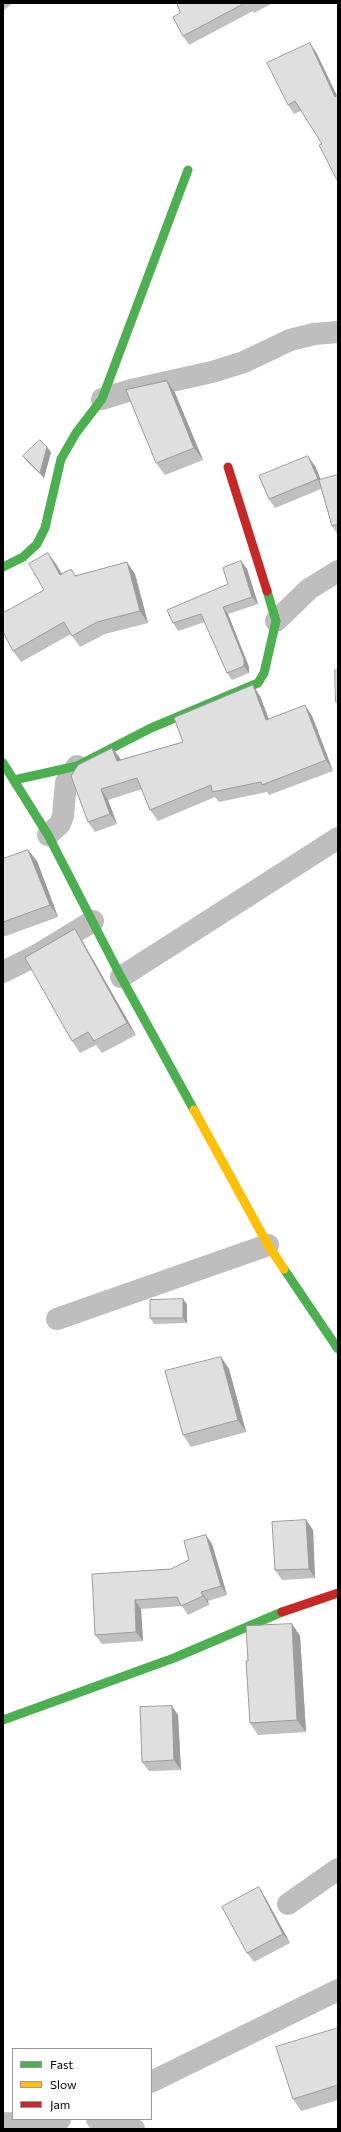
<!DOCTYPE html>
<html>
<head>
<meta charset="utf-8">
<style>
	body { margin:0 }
	#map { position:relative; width:341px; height:2132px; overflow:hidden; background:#fff; font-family:Commissioner,sans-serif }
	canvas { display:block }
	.frame { position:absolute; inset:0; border:4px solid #000; pointer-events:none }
	.legend { position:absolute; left:12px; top:2048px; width:140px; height:72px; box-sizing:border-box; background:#fff; border:1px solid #999; margin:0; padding:5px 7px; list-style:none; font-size:12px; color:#000 }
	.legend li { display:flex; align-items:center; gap:8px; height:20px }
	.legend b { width:20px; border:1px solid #999 }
</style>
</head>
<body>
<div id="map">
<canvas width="341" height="2132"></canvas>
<div class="frame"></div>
<ul class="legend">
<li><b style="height:5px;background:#4caf50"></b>Fast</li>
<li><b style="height:5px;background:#ffc107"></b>Slow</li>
<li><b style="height:5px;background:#c62828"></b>Jam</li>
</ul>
</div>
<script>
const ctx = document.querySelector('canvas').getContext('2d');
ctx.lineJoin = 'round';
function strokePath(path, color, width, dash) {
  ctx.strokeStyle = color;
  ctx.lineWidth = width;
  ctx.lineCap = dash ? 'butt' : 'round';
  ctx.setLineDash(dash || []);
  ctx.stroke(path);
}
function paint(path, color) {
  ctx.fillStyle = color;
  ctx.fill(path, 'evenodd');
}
strokePath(new Path2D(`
	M102,399l29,-9 81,-18 32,-10 46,-22 24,-6 24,-2
	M276,621l33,-32 29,-18
	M48,835l12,-11 3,-8 3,-34 11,-16
	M3,972l36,-18 54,-33
	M121,977l217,-139
	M57,1319l211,-74
	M288,1904l50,-35
	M151,2082l187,-92
	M97,2119l37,10
	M3,2123l26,1 31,-5`), '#bebebe', 22);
strokePath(new Path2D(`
	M3,567l20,-10 14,-13 8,-16 16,-69 15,-26 26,-34 86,-229
	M3,763l45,72 73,142 73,133
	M14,780l63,-14 74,-38 107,-45 6,-10 12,-52 -9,-30
	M284,1269l54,80
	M3,1720l171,-62 108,-46`), '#4caf50', 9);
strokePath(new Path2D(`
	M194,1110l74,135 16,24`), '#ffc107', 9);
strokePath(new Path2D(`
	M228,467l39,124
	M282,1612l56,-19`), '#c62828', 9);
paint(new Path2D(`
	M3,3h10l-10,8z
	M177,3h96l-19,10 -1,-2 -64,34 -6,-9 -3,-23z
	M316,52l21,44 1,-1v86l-16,-37 -21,-33 -7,3 -6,-9z
	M167,381l8,12 28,67 -38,15 -9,-12z
	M51,452l-7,26 -18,-17 -3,-5z
	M315,466l6,14 17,-5v60l-6,-9 -11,-37 -46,19 -6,-9z
	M241,561l6,8 11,35 -30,10 21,53v6l-17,7 -5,-7 -22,-51 -27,9 -5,-8 55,-39z
	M56,564l6,10 14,1 59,-1 13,49 -43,11 -25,13 -9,-13 -50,28 -8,-11 31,-61z
	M260,696l9,23 43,-3 21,55 -64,24 -2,-3 -48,10 -4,-5 -57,24 -8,-11 -8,-21 -34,11 9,24 -22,8 -7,-10 24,-74 8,12 63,-18z
	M28,850l9,11 21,56 -55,20v-78z
	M83,942l53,93 -34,18 -6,-8 -16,8 -8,-12z
	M187,1304v19l-33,1 -4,-6z
	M221,1357l8,12 17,63 -55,15 -8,-12z
	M306,1520l7,10 2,48 -33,2 -7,-10z
	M206,1535l6,9 15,51 -19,6 1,4 -21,10 -6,-9 -41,3 2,32 -41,3 -7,-9 76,-66 18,-9z
	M292,1624l8,12 6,96 -48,3 -8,-12 -2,-62z
	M178,1715l3,55 -32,1 -7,-9z
	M265,1897l25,46 -36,19 -7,-9z
	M338,2028v72l-37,11 -8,-12z`), '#c0c0c0');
paint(new Path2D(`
	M310,43l6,9 22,46 -3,-1z
	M167,381l8,12 28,67 -9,-12z
	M47,447l4,5 -7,26 -4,-5z
	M308,456l7,10 9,22 -6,-9z
	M48,553l8,11 12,22 -8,-11z
	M241,561l6,8 11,35 -6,-7z
	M127,562l8,12 13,49 -8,-12z
	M223,607l5,7 21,53v6l-5,-7z
	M253,685l7,11 13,35 -7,-11z
	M305,705l7,11 21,55 -7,-11z
	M112,748l8,10 4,13 -7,-10z
	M101,789l7,11 9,24 -7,-10z
	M28,850l9,11 21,56 -8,-12z
	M75,929l8,13 53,93 -9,-12z
	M183,1299l4,5v19l-4,-5z
	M221,1357l8,12 17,63 -8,-12z
	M306,1520l7,10 2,48 -6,-9z
	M206,1535l6,9 15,51 -6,-9z
	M201,1592l7,9 1,4 -6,-9z
	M135,1600l6,9 2,32 -7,-9z
	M292,1624l8,12 6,96 -9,-12z
	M172,1706l6,9 3,55 -7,-10z
	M259,1887l6,10 25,46 -7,-9z`), '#9c9c9c');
const building = new Path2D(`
	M177,3h68l-62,33 -10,-19 7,-4z
	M310,43l25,54 3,-2v84l-1,1 -18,-35 3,-1 -27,-43 -7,4 -21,-42z
	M167,381l27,67 -38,15 -30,-73z
	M40,440l7,7 -7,26 -17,-17z
	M308,456l10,23 -49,20 -10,-23z
	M338,475v49l-6,2 -13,-46z
	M48,553l12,22 11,-6 4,7 52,-14 13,49 -43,11 -25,14 -8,-14 -51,29 -10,-19v-19l41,-23 -15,-26z
	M241,561l11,36 -29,10 21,52v7l-17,7 -26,-59 -28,9 -6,-13 61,-26 -5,-16z
	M335,670h3v32h-2z
	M253,685l13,35 39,-15 21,55 -64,25 -1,-3 -49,10 -1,-7 -61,25 -13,-32 -36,11 9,25 -22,8 -17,-46 7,-11 34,-17 5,13 66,-19 -9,-24z
	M28,850l22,55 -47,17v-63z
	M75,929l52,94 -33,18 -6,-9 -16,9 -47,-83z
	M183,1299v19h-33v-18z
	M221,1357l17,63 -55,15 -18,-64z
	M306,1520l3,49 -34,1 -3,-48z
	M206,1535l15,51 -20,6 2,4 -22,10 -4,-9 -42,3 1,32 -41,3 -3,-61 79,-5 18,-9 -5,-19z
	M292,1624l5,96 -47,3 -4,-62h2l-2,-35z
	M172,1706l2,54 -32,2 -2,-55z
	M259,1887l24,47 -36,19 -25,-46z
	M338,2028v57l-45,14 -17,-52z`);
paint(building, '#dfdfdf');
strokePath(building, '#9c9c9c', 1);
</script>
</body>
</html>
